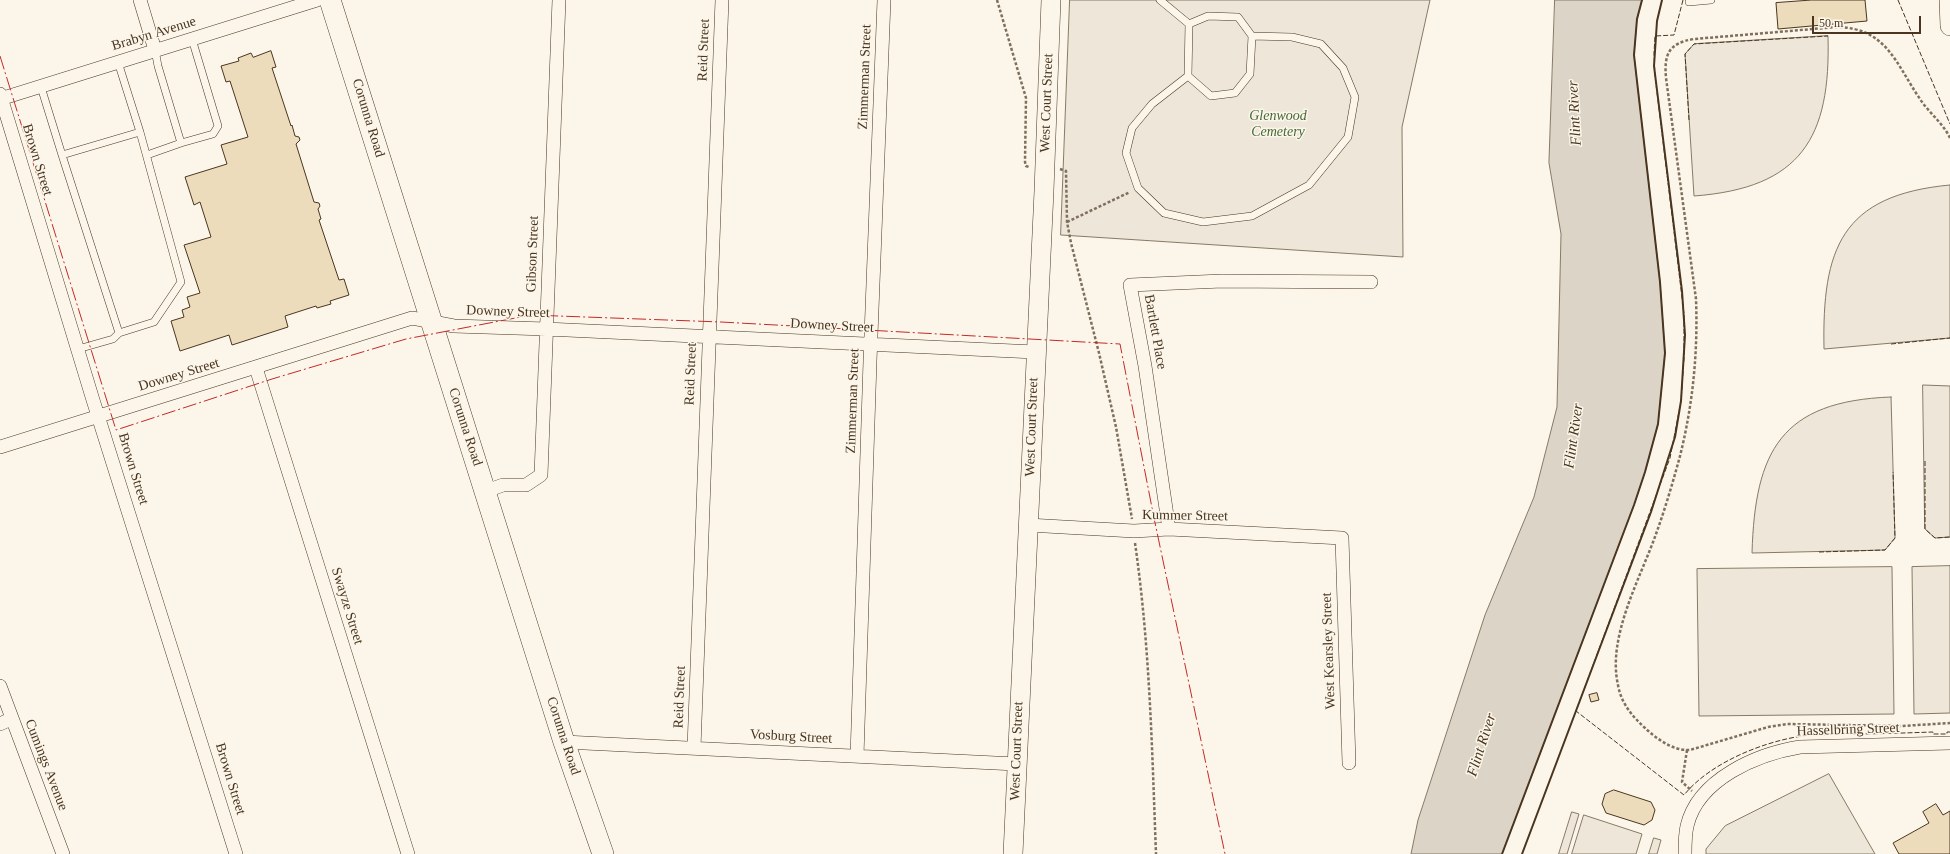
<!DOCTYPE html>
<html>
<head>
<meta charset="utf-8">
<style>
	body { margin:0 }
	#map { position:relative; width:1950px; height:854px; overflow:hidden; background:#fbf6e9; font-family:"Times New Roman",serif }
	canvas { display:block }
	.scale { position:absolute; left:1812px; top:16px; width:109px; height:18px; box-sizing:border-box; border:2px solid #4a3520; border-top:0; padding-left:5px; font-size:12px; line-height:14px; white-space:nowrap; color:#4a3520; -webkit-text-stroke:3px #fbf6e9; paint-order:stroke }
</style>
</head>
<body>
<div id="map">
<canvas width="1950" height="854"></canvas>
<div class="scale">50 m</div>
</div>
<script>
const ctx = document.querySelector('canvas').getContext('2d');
ctx.lineJoin = 'round';
function paint(path, color) {
  ctx.fillStyle = color;
  ctx.fill(path, 'evenodd');
}
function strokePath(path, color, width, dash) {
  ctx.strokeStyle = color;
  ctx.lineWidth = width;
  ctx.lineCap = dash ? 'butt' : 'round';
  ctx.setLineDash(dash || []);
  ctx.stroke(path);
}
function drawText(font, color, halo, rows, align = 'center') {
  ctx.font = font + ' "Times New Roman",serif';
  ctx.lineWidth = 3;
  ctx.setLineDash([]);
  ctx.textBaseline = 'middle';
  ctx.strokeStyle = halo;
  ctx.fillStyle = color;
  for (const [text, x, y, turn = 0] of rows) {
    ctx.save();
    ctx.translate(x, y);
    ctx.rotate((+turn || 0) * Math.PI / 180);
    ctx.textAlign = isNaN(turn) ? turn : align;
    if (halo) ctx.strokeText(text, 0, 0);
    ctx.fillText(text, 0, 0);
    ctx.restore();
  }
}
const green = new Path2D(`
	M1070,0h360l-28,127 1,130 -342,-22z
	M1828,36c3,102 -27,152 -134,160l-9,-142 9,-10z
	M1950,185v153l-126,11c-2,-100 17,-154 126,-164z
	M1923,385l27,1v151l-15,1 -10,-9z
	M1891,397l4,141 -10,12 -133,3c3,-102 29,-152 139,-156z
	M1950,566v147l-36,1 -2,-147z
	M1892,567l2,147 -195,2 -2,-147z
	M1572,812l7,2 -12,40h-8z
	M1584,815l58,19 -6,20h-64z
	M1654,838l7,2 -4,14h-8z`);
paint(green, '#ede6d9');
strokePath(green, '#887966', 1);
const parking = new Path2D(`
	M1829,774l46,80h-169v-5l19,-23z`);
paint(parking, '#ede7d9');
strokePath(parking, '#887966', 1);
const water = new Path2D(`
	M1555,0h87l-5,19 -3,36 26,227 5,71 -7,71 -13,48 -11,33 -132,349h-91l7,-34 67,-205 49,-118 23,-90 4,-173 -12,-71z`);
paint(water, '#dcd4c6');
strokePath(water, '#887966', 1);
const building = new Path2D(`
	M1812,0h53l2,21 -89,8 -2,-26z
	M271,51l5,16 -4,1 19,58 1,-1 3,11 4,1 1,3 -4,4 18,58 5,1 1,3 -2,3 3,10 -2,1 20,60 5,-1 5,16 -19,6 1,3 -14,4 -1,-2 -31,10 3,11 -56,18 -3,-10 -49,16 -9,-30 13,-4 -2,-7 8,-3 -3,-10 13,-4 -16,-48 27,-8 -11,-35 -6,3 -9,-28 42,-13 -6,-19 27,-8 -18,-56 -4,1 -5,-16 18,-5 -1,-3 13,-5 2,4z
	M1597,693l2,7 -8,2 -2,-7z
	M1614,790l37,12 4,8 -3,10 -8,5 -38,-12 -4,-9 3,-10z
	M1936,804l7,11 7,-4v43h-51l-6,-11 36,-20 -6,-11z`);
paint(building, '#ecdcbc');
strokePath(building, '#4a3520', 1);
const lane = new Path2D(`
	M1160,0l29,24
	M1689,2l22,-2
	M1208,16l30,1 14,19 40,1 29,7 22,24 12,29 -7,40 -39,48 -57,31 -49,6 -39,-9 -26,-25 -12,-35 6,-25 20,-24 36,-28 1,-52z
	M155,50l3,16 23,77 32,-9 5,-8 -26,-87
	M1188,76l23,20 24,-3 15,-19 2,-38
	M41,87l21,68 78,-23 -22,-70
	M62,155l57,178
	M147,155l34,-12
	M78,349l35,-10 6,-6 35,-11 27,-40 -41,-150`);
const street = new Path2D(`
	M140,0l15,50
	M0,94l93,306 143,454
	M0,99l317,-99
	M256,368l152,486
	M0,447l412,-129 42,8 92,3 489,23
	M486,491l17,-6h23l15,-10 18,-475
	M1028,525l106,6 35,-2 173,9 7,225
	M1169,529l-24,-163 -15,-81 92,-4 149,1
	M0,686l63,168
	M0,724l11,-5
	M564,742l452,22
	M694,748l28,-748
	M857,756l13,-395 14,-361
	M1685,854c0,-9 0,-19 2,-28 11,-47 70,-72 113,-79l150,-4`);
const secondary = new Path2D(`
	M1949,0l1,26
	M1013,854l31,-663 7,-191`);
const primary = new Path2D(`
	M330,0l234,742 39,112`);
strokePath(lane, '#4a3520', 8);
strokePath(street, '#4a3520', 14);
strokePath(secondary, '#4a3520', 20);
strokePath(primary, '#4a3520', 22);
strokePath(new Path2D(`
	M997,0l29,98 -1,64 1,4 3,1
	M1950,138c-7,-15 -21,-25 -30,-39 -24,-35 -33,-71 -83,-72l-143,12c-26,4 -30,16 -28,39l30,221c2,53 -3,105 -16,157 -7,26 -15,53 -24,78 -16,45 -49,103 -38,151 3,18 14,31 27,43 12,11 28,23 45,22l78,-23 19,-3 115,2 48,-3
	M1060,169l6,2 1,51 4,21 28,110 17,74 16,92
	M1067,222l63,-30
	M1135,543c15,104 17,207 21,311
	M1687,750l-5,32 10,9`), '#7f6f5c', 2.5, [3, 2]);
strokePath(lane, '#fbf6e9', 7);
strokePath(street, '#fbf6e9', 13);
strokePath(secondary, '#fbf6e9', 19);
strokePath(primary, '#fbf6e9', 21);
strokePath(new Path2D(`
	M1683,0l-9,35 -19,1 -1,17 1,23 29,238v44l-3,43 -11,57 -94,253 108,84c26,-32 78,-53 118,-59 15,-2 30,-1 45,-2 29,0 57,-1 86,-2v2h14v-2h3
	M1898,0l52,124
	M1689,120l-4,-66 9,-10 134,-8
	M1891,344l59,-6
	M1925,461v68l10,9 15,-1
	M1819,552l66,-2 10,-12 -2,-66`), '#4a3520', 1, [5, 2]);
strokePath(new Path2D(`
	M1502,854l132,-349 11,-33 13,-48 7,-71 -5,-71 -26,-227 3,-36 5,-19
	M1522,854l129,-342 24,-75 6,-36 4,-66 -3,-44 -28,-225 3,-45 5,-21`), '#4a3520', 2);
strokePath(new Path2D(`
	M0,56l116,374 156,-51 134,-40 125,-24 190,7 399,22 34,174 71,336`), '#c62828', 1, [14, 3, 2, 3]);
drawText('14px', '#4a3520', '#fbf6e9', [
	["Brabyn Avenue",154,34,-17],
	["Reid Street",704,50,-88],
	["Zimmerman Street",865,77,-88],
	["West Court Street",1047,103,-88],
	["Corunna Road",368,118,73],
	["Brown Street",37,160,73],
	["Gibson Street",533,254,-88],
	["Downey Street",508,312,2],
	["Downey Street",832,326,3],
	["Bartlett Place",1155,332,80],
	["Reid Street",691,374,-88],
	["Downey Street",179,375,-17],
	["Zimmerman Street",853,401,-88],
	["Corunna Road",465,427,72],
	["West Court Street",1032,427,-88],
	["Brown Street",133,469,73],
	["Kummer Street",1185,516,1],
	["Swayze Street",347,606,73],
	["West Kearsley Street",1329,651,-92],
	["Reid Street",680,697,-88],
	["Hasselbring Street",1848,730,-2],
	["Corunna Road",563,736,72],
	["Vosburg Street",791,737,3],
	["West Court Street",1017,751,-88],
	["Cumings Avenue",46,765,69],
	["Brown Street",230,779,73]
]);
drawText('italic 14px', '#436837', '#fbf6e9', [
	["Glenwood",1278,116],
	["Cemetery",1278,132]
]);
drawText('italic 15px', '#4a3520', '#fbf6e9', [
	["Flint River",1575,113,-93],
	["Flint River",1574,436,-82],
	["Flint River",1482,745,-72]
]);
</script>
</body>
</html>
